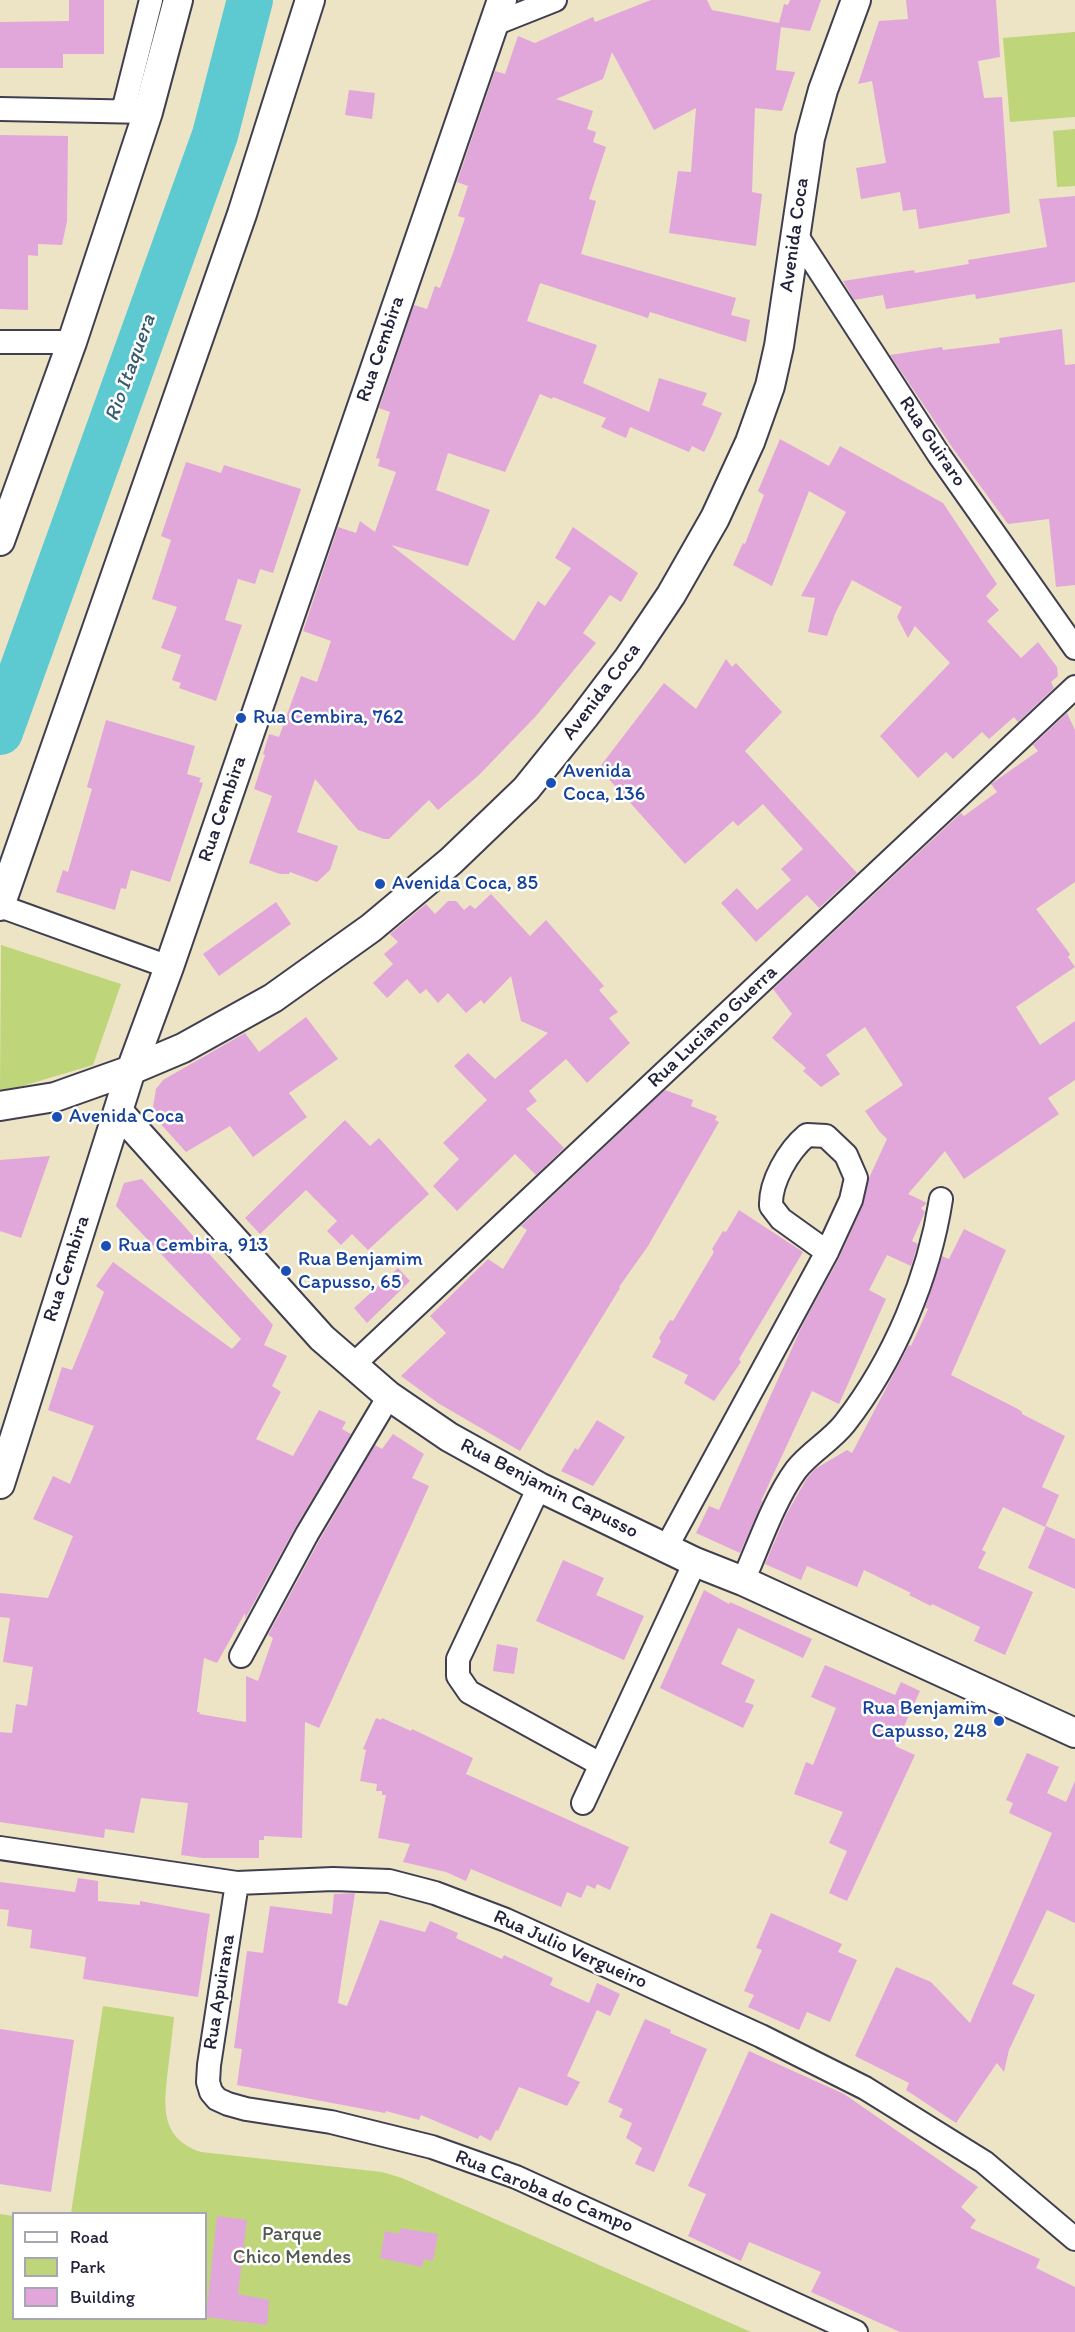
<!DOCTYPE html>
<html>
<head>
<meta charset="utf-8">
<style>
	body { margin:0 }
	#map { position:relative; width:1075px; height:2332px; overflow:hidden; background:#ede3c5; font-family:Itim,sans-serif }
	canvas { display:block }
	.legend { position:absolute; left:12px; top:2212px; width:195px; height:108px; box-sizing:border-box; background:#fff; border:2px solid #a7a7b1; margin:0; padding:8px 10px; list-style:none; font-size:18px; color:#22223b }
	.legend li { display:flex; align-items:center; gap:12px; height:30px }
	.legend b { width:30px; border:2px solid #a7a7b1 }
</style>
</head>
<body>
<div id="map">
<canvas width="1075" height="2332"></canvas>
<ul class="legend">
<li><b style="height:8px;background:#fff"></b>Road</li>
<li><b style="height:16px;background:#bed57a"></b>Park</li>
<li><b style="height:16px;background:#e2a7da"></b>Building</li>
</ul>
</div>
<script>
const ctx = document.querySelector('canvas').getContext('2d');
ctx.lineJoin = 'round';
function paint(path, color) {
  ctx.fillStyle = color;
  ctx.fill(path, 'evenodd');
}
function strokePath(path, color, width, dash) {
  ctx.strokeStyle = color;
  ctx.lineWidth = width;
  ctx.lineCap = dash ? 'butt' : 'round';
  ctx.setLineDash(dash || []);
  ctx.stroke(path);
}
function drawText(font, color, halo, rows, align = 'center') {
  ctx.font = font + ' Itim,sans-serif';
  ctx.lineWidth = 5;
  ctx.setLineDash([]);
  ctx.textBaseline = 'middle';
  ctx.strokeStyle = halo;
  ctx.fillStyle = color;
  for (const [text, x, y, turn = 0] of rows) {
    ctx.save();
    ctx.translate(x, y);
    ctx.rotate((+turn || 0) * Math.PI / 180);
    ctx.textAlign = isNaN(turn) ? turn : align;
    if (halo) ctx.strokeText(text, 0, 0);
    ctx.fillText(text, 0, 0);
    ctx.restore();
  }
}
paint(new Path2D(`
	M1075,32v85l-65,5 -7,-84z
	M1075,129v57l-18,1 -4,-56z
	M1,945l120,39 -28,81 -74,22 -19,4z
	M103,2006l71,11c-2,18 -4,35 -6,52 -4,36 -9,69 33,83l181,20 20,6 349,154h-751v-118l13,2 1,102h192v-104l-135,-1z`), '#bed57a');
strokePath(new Path2D(`
	M0,732l215,-597 35,-135`), '#5dcad2', 46);
paint(new Path2D(`
	M69,0h35v54h-41v14h-63v-46l69,-1z
	M651,0h56l5,10 67,13 5,-19 4,1 2,-5h31l-11,31 -29,-4 -5,43 19,2 -13,39 -27,-3 -3,84 10,2 -6,52 -87,-13 9,-62 13,1 5,-64 -42,22 -42,-78 -9,27 -47,20 37,12 -6,18 9,3 -3,10 13,5 -17,52 7,2 -15,53 155,44 -5,17 19,5 -4,22 -96,-30 -2,6 -108,-35 -13,38 70,24 -14,38 66,29 10,-34 48,15 -5,12 20,8 -11,25 -7,14 -12,-6 -3,6 -59,-25 -4,11 -25,-11 5,-9 -53,-21 -1,2 -12,-5 -35,78 -57,-19 -12,37 54,20 -22,56 -77,-21 123,96 24,-40 7,5 26,-38 -16,-10 18,-31 65,46 -17,29 -11,-7 -27,38 13,10 -60,73 -57,59 -41,35 -9,-10 -40,39h-5l-26,-9 -43,-51 -18,53 41,14 -8,24 -13,12 -27,-10 -1,2h-9l-31,-11 23,-67 -18,-7 11,-34 -2,-1 6,-20 10,3 22,-61 16,6 14,-41 -28,-10 35,-104 18,6 4,-12 15,11 21,-60 -18,-6 2,-7 -4,-1 14,-46 -11,-4 35,-103 13,4 8,-23 5,2 14,-38 11,-32 -7,-2 10,-30 -11,-4 38,-111 10,3 13,-38 17,7 58,-26 2,5z
	M906,0h90l4,57 -22,4 6,37 18,-1 8,116 -91,16 -3,-20 -13,2 -3,-19 -39,7 -5,-31 30,-5 -14,-82 -14,3 21,-63 29,-2z
	M349,90l26,3 -3,26 -27,-4z
	M0,135l68,1 -1,85 -5,24 -24,-1v12l-10,-1v55l-28,-1z
	M1075,196v86l-99,17 -1,-5 -89,15 -3,-14 -29,5 -11,-19 71,-11 1,3 54,-9 -1,-4 79,-13 -8,-48z
	M1062,329l3,36 10,-1v221l-19,2 -7,-68 -41,5 -54,-74 -64,-95 52,-8 1,3 57,-7 -1,-5z
	M780,439l49,27 11,-20 103,57 54,81 -11,12 13,14 -12,11 34,37 17,-16 19,25 1,9 -7,6 3,6 -36,34 -4,-5 -25,22 -7,-7 -29,27 -7,-7 -28,26 -38,-42 70,-73 -35,-37 -7,12 -11,-21 5,-10 -50,-27 -17,34 -8,22 -19,-4 7,-34 -14,-2 45,-84 -37,-21 -37,95 -39,-21 10,-22 2,1 19,-49 -6,-4z
	M186,462l35,11 3,-8 77,24 -28,84 -13,-4 -5,15 -17,-5 -13,41 17,5 -26,76 -37,-13 2,-5 -9,-3 9,-25 -20,-7 16,-41 -25,-8 19,-59 -10,-4z
	M726,659l6,8 4,-4 46,49 -37,39 112,122 -38,35 -12,-13 -51,47 -35,-39 16,-15 20,22 34,-30 -10,-11 22,-20 -40,-45 -25,22 -5,-5 -48,43 -86,-96 65,-85 32,26z
	M1067,713l8,17v152l-39,27 34,45 -2,3 7,10 -59,40 24,38 35,-24v59l-27,18 11,16 -95,65 -19,-28 -37,43 19,9 -6,5 4,4 -13,29 6,3 -7,22 -24,-11 -18,35 17,9 -47,105 -27,-13 -51,110 2,-1 -23,53 -44,-20 13,-27 10,4 83,-184 37,-68 24,-53 6,-27 18,-39 -8,-8 -14,-20 38,-26 -38,-58 -39,28 14,19 -19,13 -18,-16 3,-3 -34,-30 20,-24 -19,-25 188,-176 3,3 33,-24 -6,-8 47,-33 -5,-6z
	M106,720l89,26 -8,28 14,4 -2,4 4,1 -33,99 -39,-12 -5,19 -5,-1 -6,22 -59,-18 7,-22 5,2 24,-83 -5,-2z
	M491,894l39,42 16,-16 58,66 -5,4 19,22 -9,6 21,25 -43,40 -21,-24 -37,32 8,10 -11,8 38,39 -28,27 -21,-21 -58,57 -24,-25 26,-27 -16,-16 44,-43 -33,-34 14,-13 27,26 53,-46 -27,-12 -10,-45 -27,28 -3,-4 -15,13 -18,-20 -10,10 -12,-14 -6,5 -13,-15 -20,19 -14,-15 20,-19 -9,-10 14,-12 -8,-8 36,-30 9,10 13,-13h8l8,9 6,-5 5,4z
	M276,902l15,22 -72,52 -16,-22z
	M306,1017l32,42 -49,34 18,24 -54,40 -23,-31 -44,26 -28,-31 -5,-14 3,-18 7,-9 82,-47 14,19z
	M665,1090l28,10 -2,6 26,10 -2,4 4,2 -71,124 -29,41 1,1 -100,163 -82,-48 -37,-27 45,-43 -16,-17 58,-57 15,10 24,-39 -6,-4z
	M345,1120l25,26 9,-8 50,56 -61,56 -16,-16 -11,11 -14,-14 10,-10 -31,-31 -46,44 -15,-16z
	M50,1156l-29,82 -21,-7v-71z
	M142,1179l131,146 -9,20 23,11 -15,30 9,6 -25,47 37,17 26,-46 27,12 -4,7 9,5 -56,94 -50,91v-6l-28,50 -13,-5 -7,54h3l-1,2 47,8v-46l12,5 15,-43 -5,-3 51,-94 56,-96 7,4 11,-15 31,20 -12,24 17,8 -110,242 -14,-6 -3,116 -38,-2v4h-5v18h-56l-22,-3 7,-52 -47,-5 -7,35 -29,-4 -1,9 -104,-16v-90l12,1 4,-29 11,2 6,-39 -30,-5 7,-44 -10,-1v-24l48,5 25,-62 -40,-17 20,-43 17,8 24,-58 -46,-16 14,-43 10,3 32,-78 -8,-6 17,-24 119,87 9,-10 -125,-133 8,-23z
	M739,1210l64,42 -64,107 2,3 -27,39 -30,-18 4,-8 -36,-18 9,-16 -2,-3 11,-18 3,1 41,-69 -2,-3 11,-18 3,1z
	M964,1229l42,21 -55,125 67,34 4,3v2l43,22 -23,51 17,8 -14,32 -42,-20 -21,43 4,2 -8,16 55,24 -28,63 -31,-14 6,-14 -48,-23 -1,2 -22,-11 2,-2 -47,-23 -7,17 -50,-21 -6,14 -36,-16 21,-49 21,-37 8,-9 32,-19 5,3 57,-108 2,1 17,-37 -3,-1 17,-52 7,3z
	M398,1268l12,13 -43,42 -13,-15z
	M597,1420l28,17 -32,49 -32,-15 14,-23 3,2z
	M1046,1526l29,13v50l-47,-21z
	M563,1560l41,18 -8,17 48,21 -20,44 -88,-39z
	M704,1590l25,14 1,-2 82,37 -9,19 -65,-30 -17,36 34,16 -10,22 9,3 -11,23 -83,-40z
	M497,1644l21,4 -4,26 -21,-3z
	M825,1665l70,30 6,-13 19,9 -25,55 20,9 -68,146 -18,-8 18,-42 -18,-8 14,-31 -49,-18 12,-32 7,3 23,-57 -25,-11z
	M376,1718l5,2 1,-2 29,13 1,-2 61,29 -7,16 163,73 -19,43 -13,-6 -2,5 -8,-4 -6,13 -14,-6 -6,15 -90,-38 -5,12 -20,-9 -43,-10 7,-18 -32,-6 8,-43h-4v-4h-6l1,-7 -17,-3 6,-31 -3,-1z
	M1027,1753l32,14 -12,26 19,9 9,-21v142l-28,-13 -35,74 23,11 -26,55 -5,22 -7,-9 -41,60 -50,-33 3,-7 -54,-27 41,-89 35,15 39,41 82,-190 -43,-20 4,-10 -7,-3z
	M78,1878l20,3v20l42,4v-4l70,13 -12,83 -115,-18 3,-22 -56,-9 2,-18 -25,-4 2,-16 -9,-1v-27l75,10z
	M355,1893l-17,110 9,3 33,-86 45,12 5,-11 28,12 -2,5 46,21 2,-4 49,23 -3,7 39,18 8,-20 23,11 -10,22 -13,-6 -30,66 13,6 -13,24 -48,-19 -21,44 -2,-1 -5,11 -11,-6 -2,4 -57,-24 -2,5 -33,-9 -1,2 -148,-28 5,-36 -8,-1 13,-97 16,2 7,-47 62,8 2,-20z
	M771,1913l71,31 -4,8 19,8 -27,62 -23,-10 -8,18 -51,-23 6,-12 -10,-4 18,-41 -6,-2z
	M645,2019l26,11 -1,3 37,16 -53,123 -19,-8 7,-16 -16,-10 6,-15 -13,-6 4,-8 -15,-7z
	M0,2029l74,11 -23,152 -51,-8z
	M749,2051l95,43 134,93 -17,20 15,13 -6,8 70,31 -4,9 39,19v45h-175l-89,-40 10,-20 -72,-30 -8,19 -53,-25 18,-42 -18,-8z
	M217,2216l30,4 -9,74 31,6 -2,25 -61,-8z
	M400,2228l38,6 -5,27 -9,-2 -2,8 -42,-9 5,-27 14,3z`), '#e2a7da');
const minor = new Path2D(`
	M492,25l63,-25
	M0,109l148,3
	M123,111l28,-111
	M795,233l144,222 136,193
	M0,342h72
	M0,906l169,61
	M352,1366l723,-679
	M539,1487l-81,172v17l11,16 131,72
	M666,1548l161,-296 24,-52 5,-22 -10,-23 -20,-19 -19,-1c-19,16 -37,47 -36,71l10,13 46,33
	M743,1581c15,-34 31,-81 53,-111 14,-18 35,-29 49,-47 49,-63 84,-146 96,-224
	M241,1656l66,-122 82,-138
	M583,1803l112,-241
	M0,1848l237,35 96,-4 56,2 46,12 71,27 255,116 104,52 119,74 91,77
	M237,1883l-28,182 -1,17 3,10 6,7 11,5 18,5 85,13 101,25 84,30 340,155`);
const tertiary = new Path2D(`
	M0,541l72,-199 76,-230 30,-112
	M0,906l242,-692 68,-214
	M0,1106l55,-9 76,-27 52,-22 90,-50 98,-70 80,-67 75,-72 58,-72 44,-58 43,-64 44,-77 35,-76 20,-56 9,-40 31,-208 13,-48 33,-90
	M118,1111l204,227 67,58 60,41 90,50 156,75 48,19 332,152
	M0,1484l131,-414 38,-103 333,-967`);
strokePath(minor, '#403f50', 26);
strokePath(tertiary, '#403f50', 32);
strokePath(minor, '#fff', 22);
strokePath(tertiary, '#fff', 28);
for (const [x, y, r, color] of [
	[241,718,6,"#1a4fb4"],
	[551,783,6,"#1a4fb4"],
	[380,884,6,"#1a4fb4"],
	[57,1117,6,"#1a4fb4"],
	[106,1246,6,"#1a4fb4"],
	[286,1271,6,"#1a4fb4"],
	[999,1721,6,"#1a4fb4"]
]) {
  const dot = new Path2D();
  dot.arc(x, y, r, 0, 2 * Math.PI);
  ctx.fillStyle = color;
  ctx.fill(dot);
  strokePath(dot, '#fff', 2);
}
drawText('20px', '#22223b', '#fff', [
	["Avenida Coca",795,235,-82],
	["Rua Cembira",381,349,-71],
	["Rua Guiraro",932,442,56],
	["Avenida Coca",602,692,-53],
	["Rua Cembira",223,809,-71],
	["Rua Luciano Guerra",713,1027,-43],
	["Rua Cembira",67,1269,-72],
	["Rua Benjamin Capusso",549,1489,27],
	["Rua Julio Vergueiro",570,1950,24],
	["Rua Apuirana",220,1992,-81],
	["Rua Caroba do Campo",544,2192,22]
]);
drawText('20px', '#164399', '#fff', [
	["Rua Cembira, 762",253,718],
	["Avenida",563,772],
	["Coca, 136",563,795],
	["Avenida Coca, 85",392,884],
	["Avenida Coca",69,1117],
	["Rua Cembira, 913",118,1246],
	["Rua Benjamim",298,1260],
	["Capusso, 65",298,1283],
	["Rua Benjamim",987,1709,"right"],
	["Capusso, 248",987,1732,"right"]
], 'left');
drawText('20px', '#51584e', '#fff', [
	["Parque",292,2235],
	["Chico Mendes",292,2258]
]);
drawText('italic 21px', '#375d70', '#fff', [
	["Rio Itaquera",131,368,-70]
]);
</script>
</body>
</html>
